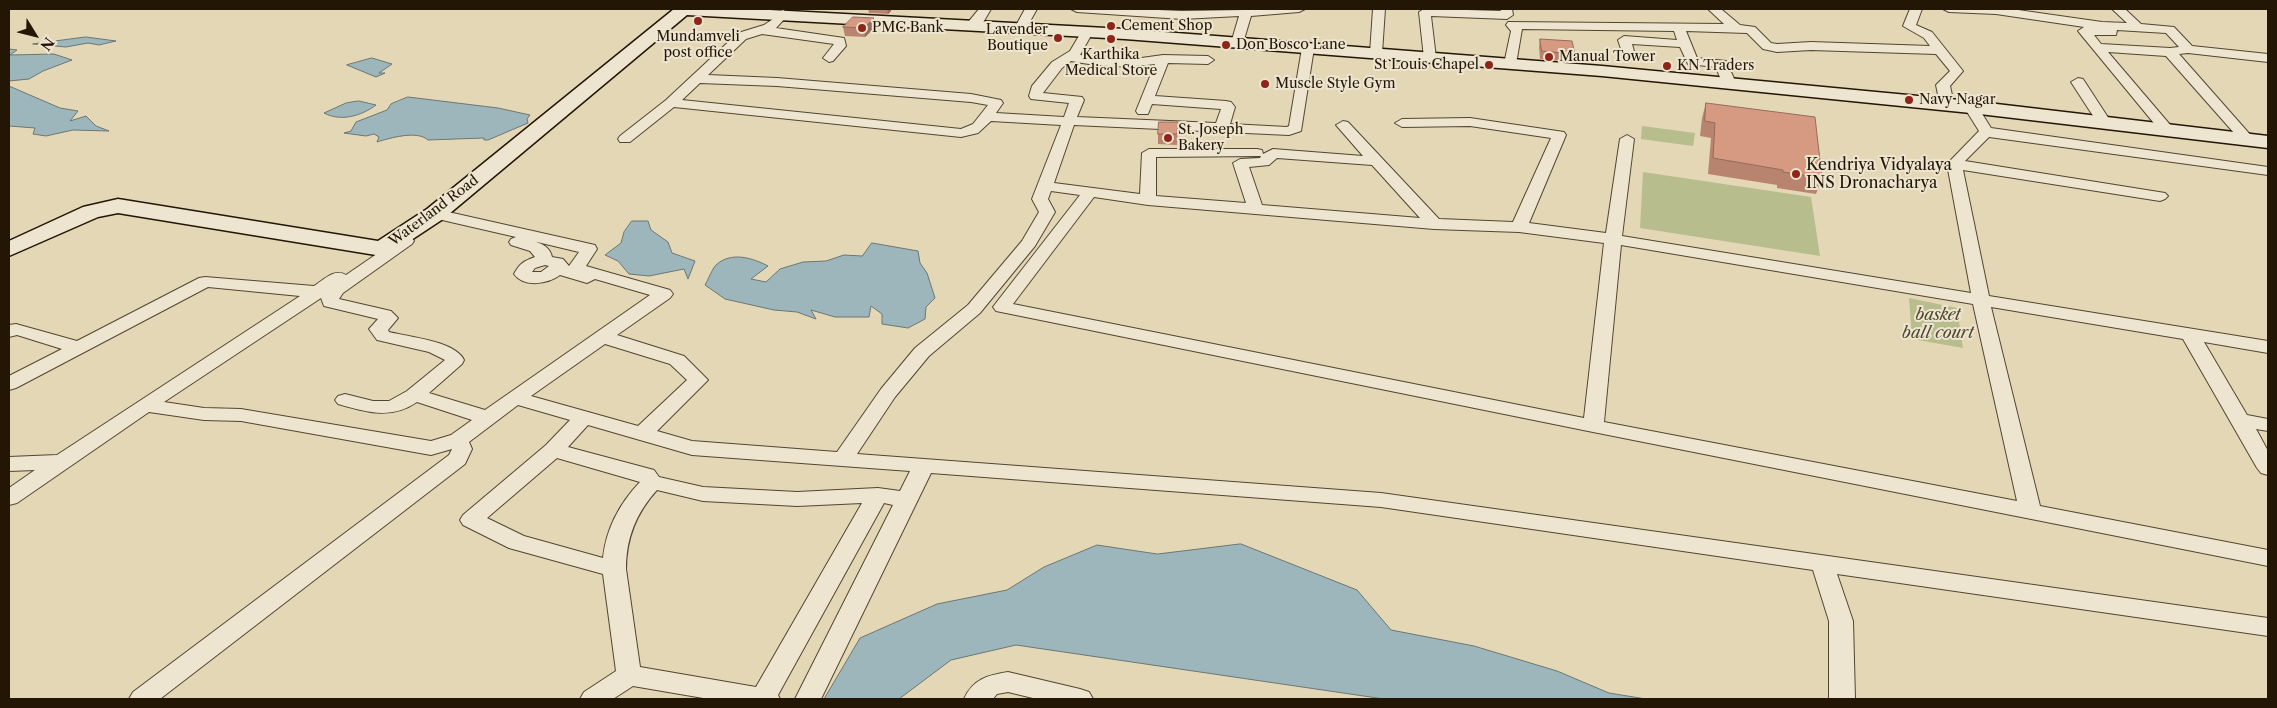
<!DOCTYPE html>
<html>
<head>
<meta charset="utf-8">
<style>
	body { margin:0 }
	#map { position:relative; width:2277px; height:708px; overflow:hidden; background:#e4d7b6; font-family:"Libre Caslon Text",serif }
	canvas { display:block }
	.frame { position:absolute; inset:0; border:10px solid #231604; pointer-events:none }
	.north { position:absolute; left:10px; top:10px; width:50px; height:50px; -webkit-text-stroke:4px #ede5d0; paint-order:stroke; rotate:126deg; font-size:14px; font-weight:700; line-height:20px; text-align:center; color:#231604 }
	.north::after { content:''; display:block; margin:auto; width:18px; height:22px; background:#231604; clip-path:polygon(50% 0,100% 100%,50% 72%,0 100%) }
</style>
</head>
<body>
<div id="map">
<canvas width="2277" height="708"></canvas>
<div class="frame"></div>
<div class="north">N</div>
</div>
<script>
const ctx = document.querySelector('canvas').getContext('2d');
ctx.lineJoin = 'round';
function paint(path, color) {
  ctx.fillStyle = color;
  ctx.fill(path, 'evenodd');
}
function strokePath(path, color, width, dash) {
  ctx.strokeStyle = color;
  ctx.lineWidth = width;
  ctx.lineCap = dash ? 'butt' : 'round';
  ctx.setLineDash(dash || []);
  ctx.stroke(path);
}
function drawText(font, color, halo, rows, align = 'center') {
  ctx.font = font + ' "Libre Caslon Text",serif';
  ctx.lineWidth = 4;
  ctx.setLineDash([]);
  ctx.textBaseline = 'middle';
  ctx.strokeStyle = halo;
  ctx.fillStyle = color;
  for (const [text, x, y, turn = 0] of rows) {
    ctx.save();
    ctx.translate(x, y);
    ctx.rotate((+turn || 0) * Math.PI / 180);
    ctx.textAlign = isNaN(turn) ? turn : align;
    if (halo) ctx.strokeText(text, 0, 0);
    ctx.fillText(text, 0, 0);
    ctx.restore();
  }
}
paint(new Path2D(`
	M1642,126l53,7 -2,13 -52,-7z
	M1643,172l168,25 9,59 -180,-28z
	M1909,298l48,10 6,40 -51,-9z`), '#b7bd8c');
const water = new Path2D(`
	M86,37l30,4 -17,4 -11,-2 -22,4 -33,-3z
	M9,49l8,1 -7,5 44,-1 18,6 -29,11 -14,8 -20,2z
	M372,58l20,6 -13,9h6l-9,4 -29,-12z
	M9,86l51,22 18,3 -8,10 16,-5 10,10 13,5 -36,-1 -27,6 -13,-2 2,-6 -26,-2z
	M408,97l90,11 32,7 -3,4 1,4 -40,17h-4v-2l-56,2c-11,-10 -38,-2 -51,2l2,-5 -5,-3 -8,2 -22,-3 7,-2 5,-9 31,-12 4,-6z
	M359,101l17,4c-15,11 -35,17 -52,8l22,-10z
	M632,221h16l3,9 17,12 4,11 23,8 -7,18 -4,-10 -35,7 -20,-2 -11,-13 -13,-6 16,-12 3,-11z
	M872,243l46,8 2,12 7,10 8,25 -9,9 -1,12 -17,9 -26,-4v-10l-11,-8 -2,11h-34l-24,-7 5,9 -19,-7 -23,-2 -49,-11 -20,-14c3,-5 7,-16 11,-20 15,-14 37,-7 52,1l-17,13 15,3 14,-13 23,-7 23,-1 18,-6 18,1z
	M1241,544l116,46 34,40 83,16 83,25 52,22 37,6h-262l-368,-54 -65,15 -52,39h-75l36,-61 77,-34 70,-14 37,-23 53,-22 60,9z`);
paint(water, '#9db6bb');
strokePath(water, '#6c7672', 1);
const minor = new Path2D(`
	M979,9h12l-7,12 -9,8h-8l-2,-3z
	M1025,9h12l-13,23h-8l-2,-3z
	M1071,9h63l48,2 123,-2 -6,3 -48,4 -8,27 -6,4 -6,-4 8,-27 -57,3 -105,-7z
	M1373,9h12l-3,44 -6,4 -6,-4z
	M1432,9l69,2 -1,-2h12l1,6 -6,4 -76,-3 5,42 -6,4 -6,-4 -5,-46 5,-3z
	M1708,9h13l19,16 15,2 16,16 6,1 34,-2 119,4 -6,-8 -21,-12 7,-17h12l-6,16 16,7 31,39 -13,15 4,18 -7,4 -7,-4 -4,-19 14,-14 -14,-17 -125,-4 -34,2 -14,-3 -16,-16 -61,-2 11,27 29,3 10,22 -7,4 -7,-4 -6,-16 -28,-3 -8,-17 -48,-3 3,11 -6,4 -6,-4 -5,-15 6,-4 53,4 -3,-9 -152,-2 -6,35 -6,4 -6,-4 7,-33 -5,-6 2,-3 216,2z
	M1943,9h68l91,13 25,1 -15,-14h13l16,15 33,3 18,19 76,8v8l-80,-9 -9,1 75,85 -7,4 -5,-1 -76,-86 -58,-4 64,75 2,3 -7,4 -5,-1 -84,-102 6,-4 7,1 -95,-14 -47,-2zM2117,30l49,3 13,14 -9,1 -69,-4 -7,-9h22z
	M783,10l6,4 -13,14 68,10 2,8 -13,15 -4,1 -6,-4 11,-14 -72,-10 -16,5 -38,36 69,3 194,16 30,6 2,3 -7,10 68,4 5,-14 -38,-4 -2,-3 3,-10 20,-24 18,-11 13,-22 4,-1 6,4 -13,23 47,5 36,-5 45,1 6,4 -6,4 -40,-1 -13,33 71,5 5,1 4,5 -5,17 57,3 2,-1 13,-78 6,-4 6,4 -13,83 -12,4 -215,-10 -20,58 86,11 2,-41 7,-4h108l5,1 1,4 10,-5 90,7 -27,-31 7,-4 5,1 91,97 74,3 38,-84 -81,-12 -68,1 -7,-4 7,-4 68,-1 94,14 2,3 -37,88 77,10 14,-94 7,-4 7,4 -12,97 349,57 -24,-129 32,-33 -15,-24 2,-3h10l15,24 277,39v8l-279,-38 -24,24 200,32 3,3 -3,3 -5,2 -197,-31 26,126 279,45v12l-64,-11 43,73 21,4v12l-12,-2 12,22v24l-7,-2 -4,-5 -74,-129 -192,-32 49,199 228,44v16l-675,-134 -597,-121 -3,-4 3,-4 84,-108 -29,-4 -3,8 7,13 -20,34 -55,67 -51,43 -34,41 -38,57 524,39 887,125v18l-431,-62 16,47 2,78h-26v-78l-16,-51 -432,-63 -450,-34 -110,226h-26l98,-194 -9,-2 -106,192 2,4h-71l-76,-13 -20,13h-33l4,-7 32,-21 -13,-97 -94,-26 -46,-23 -3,-5 3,-5 83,-70 24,-25 -52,-15 -49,37 3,7 -7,15 -305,235h-31l4,-7 316,-237 3,-6 -21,6 -190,-34 -37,-1 -55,-8 -132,91 -8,2v-17l26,-18 -26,1v-14l48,-2 243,-159 -92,-9 -192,101 -7,2v-14l53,-27 -45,-14 -8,2v-12l7,-1 61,17 122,-63 6,-1 109,9c10,-6 20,-18 32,-11l54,-37h12l2,3 -2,3 -69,49 -4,6 52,12 7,7 -10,12 1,2c20,5 66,9 75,28l-2,4 -33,29 56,17 165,-115 -55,-16 -8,4 -27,-8c-12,9 -36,13 -46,-1 6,-11 10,-13 21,-17l-5,-6 -19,-6 -2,-3 2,-3 5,-2 -87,-20 -2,-3 2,-3 6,-2 160,36 2,4 -11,17 84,24 3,4 -3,4 -53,37 67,21 24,24 -51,51 35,10 145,11 44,-63 34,-41 53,-43 54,-64 17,-29 -7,-13 29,-74 -70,-4 -13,12 -17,4 -287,-30 -44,35h-10l-2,-3 2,-3 46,-36 72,-67 26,-8 9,-6 6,-7zM1071,61c29,6 55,7 84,3l-19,47 2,3h10l4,-10 69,5 -5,14 -139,-6 7,-17 -2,-3 -39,-4 19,-25zM700,83l77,3 194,16 17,3 -15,19 -12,5 -279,-29zM1261,156l-1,2 -20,1 -7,4 13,40 -90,-7v-39zM1277,158l95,7 48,53 -158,-13 -13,-38 20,-2zM1094,197l54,8 286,24 85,3 85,11 -20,175 -571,-114zM533,241l46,11 -10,14 -6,-7 -11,-2c-2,-10 -11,-14 -19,-16zM1621,245l352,59 44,197 -413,-79zM545,265l4,1 -8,6h-9l3,-4zM321,298l3,8 54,13 -9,10 8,11 52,12 16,8 -38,31 -18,10h-16l-28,-7 -7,2 -3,4 3,4c28,8 53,16 79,-2l55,18 -21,15 -20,6 -190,-32 -37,-1 -40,-6zM605,344l65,20 17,16 -49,46 -107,-30zM588,425l104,30 218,16 -10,20 -22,-3 -81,4 -94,-5 -44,-10 -5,-7 -86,-23zM557,458l83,24c-20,21 -34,47 -37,76l-79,-22 -37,-18zM657,490l46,11 94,5 65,-3 -106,184 -116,-20 -14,-98c0,-31 10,-56 31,-79z
	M2078,78l5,1 28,43 -2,3h-10l-2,-3 -26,-40z
	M1008,672l72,17 9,3 4,7h-56l-29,-7 -11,2 -4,5h-29c9,-20 24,-24 44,-27z`);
const secondary = new Path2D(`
	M674,9h77l374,20 477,37 369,35 297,35v12l-297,-35 -369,-37 -477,-37 -438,-24 -244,204 -53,35 -8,2 -264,-43 -20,4 -89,39v-15l74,-34 35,-8 260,42 49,-32z`);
strokePath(minor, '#534630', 2);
strokePath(secondary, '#231604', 3);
paint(minor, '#ede5d0');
paint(secondary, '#ede5d0');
paint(new Path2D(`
	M789,9h23v1z
	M868,9h23v2l-3,3 -19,-1z
	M843,27h32l-10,10 -20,-1z
	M1540,39l35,15 -2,8 -33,-3 -1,-12z
	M1706,103l116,75 -6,16 -39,-6v-3l-69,-11 3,-36 -11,-2 2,-18z
	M1178,132l-1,13 -19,-1v-10z`), '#b88470');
paint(new Path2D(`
	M887,9h4v2l-3,3z
	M874,18l1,9 -10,10 -1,-9z`), '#966c5b');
const building = new Path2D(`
	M853,17l21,1 -10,10 -21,-1z
	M1540,39l32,2 3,13 -33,-3z
	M1706,103l109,14 7,61 -39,-6v-2l-70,-12 2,-35 -10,-2z
	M1159,122h19l-1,12h-19z`);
paint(building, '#d69a82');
strokePath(building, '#966c5b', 1);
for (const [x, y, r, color] of [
	[698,21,5,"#8f2418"],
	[1111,26,5,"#8f2418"],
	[862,28,5,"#8f2418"],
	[1058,38,5,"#8f2418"],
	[1111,39,5,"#8f2418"],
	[1226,45,5,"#8f2418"],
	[1549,57,5,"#8f2418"],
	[1489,65,5,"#8f2418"],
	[1667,66,5,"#8f2418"],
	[1265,84,5,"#8f2418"],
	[1909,100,5,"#8f2418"],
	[1168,138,5,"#8f2418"],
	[1796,174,5,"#8f2418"]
]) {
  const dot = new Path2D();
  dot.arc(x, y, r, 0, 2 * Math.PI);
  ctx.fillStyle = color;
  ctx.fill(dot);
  strokePath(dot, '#ede5d0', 2);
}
drawText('14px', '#231604', '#ede5d0', [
	["Cement Shop",1121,26],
	["PMC Bank",872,28],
	["Lavender",1048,30,"right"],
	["Boutique",1048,46,"right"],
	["Mundamveli",698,37,"center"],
	["post office",698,53,"center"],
	["Don Bosco Lane",1236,45],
	["Karthika",1111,55,"center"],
	["Medical Store",1111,71,"center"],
	["Manual Tower",1559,57],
	["St Louis Chapel",1479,65,"right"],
	["KN Traders",1677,66],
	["Muscle Style Gym",1275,84],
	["Navy Nagar",1919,100],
	["St. Joseph",1178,130],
	["Bakery",1178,146]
], 'left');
drawText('14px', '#231604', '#ede5d0', [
	["Waterland Road",434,211,-37]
]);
drawText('16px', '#231604', '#ede5d0', [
	["Kendriya Vidyalaya",1806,165],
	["INS Dronacharya",1806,183]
], 'left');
drawText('italic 16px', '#4f482d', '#ede5d0', [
	["basket",1938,315],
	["ball court",1938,333]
]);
</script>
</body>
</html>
